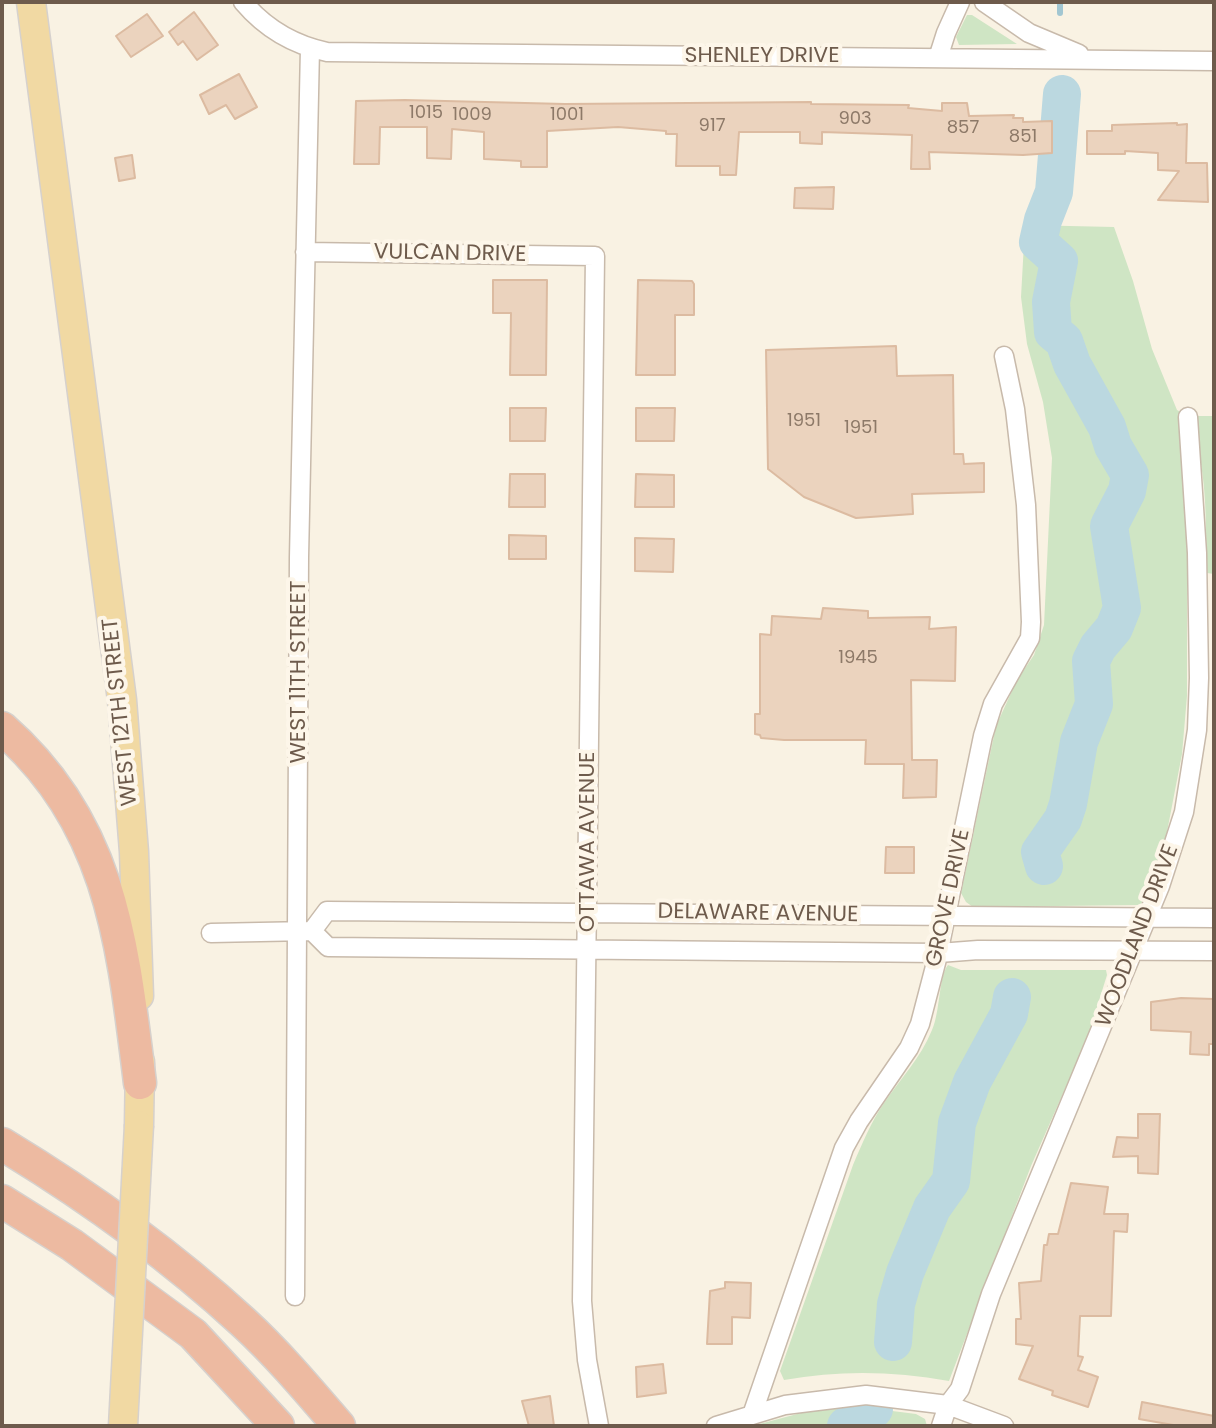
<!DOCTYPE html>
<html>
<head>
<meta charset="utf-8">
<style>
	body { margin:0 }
	#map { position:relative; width:1216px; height:1428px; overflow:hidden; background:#f9f2e3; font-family:Poppins,sans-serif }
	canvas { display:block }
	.frame { position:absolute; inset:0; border:4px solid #6e5b4c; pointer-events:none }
</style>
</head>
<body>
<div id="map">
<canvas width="1216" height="1428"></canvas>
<div class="frame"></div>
</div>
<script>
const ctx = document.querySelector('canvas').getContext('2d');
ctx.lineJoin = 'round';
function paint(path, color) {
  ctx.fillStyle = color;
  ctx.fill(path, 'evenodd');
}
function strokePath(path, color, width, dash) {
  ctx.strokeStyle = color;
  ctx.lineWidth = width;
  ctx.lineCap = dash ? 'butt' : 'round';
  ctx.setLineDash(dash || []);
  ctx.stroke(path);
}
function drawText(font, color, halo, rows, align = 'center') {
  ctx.font = font + ' Poppins,sans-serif';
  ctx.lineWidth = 8;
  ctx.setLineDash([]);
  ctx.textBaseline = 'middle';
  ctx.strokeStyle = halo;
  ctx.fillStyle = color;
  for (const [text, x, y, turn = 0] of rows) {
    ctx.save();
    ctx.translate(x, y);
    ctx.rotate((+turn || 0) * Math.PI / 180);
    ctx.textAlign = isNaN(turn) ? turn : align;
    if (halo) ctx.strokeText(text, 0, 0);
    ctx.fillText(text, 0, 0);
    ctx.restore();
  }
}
paint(new Path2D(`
	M967,15h5l45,29 -58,1 -3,-8z
	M1025,225l89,2 19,54 19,68 25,61 11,6h26v158l-7,-1c-2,-49 2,-110 -20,-155l-7,25 7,108v145l-5,58 -16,83 -25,68 -168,2 -7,-5 -5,-9 35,-167 21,-46 17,-25 10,-30 8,-167 -9,-56 -16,-58 -6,-47z
	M948,965l13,5h145l1,5 -20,64 -56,127 -82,215c-56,-10 -109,-11 -165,-1l-4,-9 73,-206c9,-21 18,-43 31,-62 17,-25 36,-44 48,-73 8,-17 7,-55 16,-65z
	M853,1406l63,8 9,5 2,7h-175l64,-17z`), '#cfe5c4');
strokePath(new Path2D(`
	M1060,13v-11`), '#a2c6d1', 6);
strokePath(new Path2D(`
	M1044,866l-4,-14 23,-33 5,-15 11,-62 15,-38 -3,-43 7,-14 16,-19 8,-20 -13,-82 18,-35 3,-16 -17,-29 -6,-19 -35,-63 -8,-23 -11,-9 -2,-30 8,-41 -21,-19 5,-22 11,-28 8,-98
	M893,1342l3,-38 9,-31 27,-65 19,-27 6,-58 15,-41 37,-68 3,-17
	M846,1426l28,-17`), '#bbd8e0', 38);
const building = new Path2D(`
	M194,12l24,33 -21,15 -14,-19 -5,4 -9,-13z
	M147,14l16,22 -32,21 -15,-21z
	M239,74l18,33 -22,12 -9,-14 -17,9 -9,-19z
	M405,100l160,4 246,-2v2l98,1 -1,3 34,3v-8h25l2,13 45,-1 -1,3h10v4l29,-1v32l-29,2 -94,-3 1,17h-19l1,-34 -90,-3v12l-22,-1v-11h-61l-3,43h-16v-9h-44l1,-32h-11v-3l-48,-4 -71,4v36h-26v-6l-37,-2v-27l-32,-3 -1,30 -24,-1v-31h-47l-1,37h-25l2,-63z
	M1177,123v2l10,-1 -1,39h21l1,39 -50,-2 21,-29 -21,-1v-17l-33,-2v3h-38v-23h25v-6z
	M132,155l3,23 -16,3 -4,-23z
	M834,187l-1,22 -39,-1 1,-20z
	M493,280h54l-1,95h-36l1,-62h-18z
	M638,280l54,1 2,3v31h-19v60h-39z
	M896,346l1,30 56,-1 1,79h9l1,10 20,-1v29l-72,2 1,20 -57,4 -52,-21 -36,-28 -2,-119z
	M510,408h36l-1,33h-35z
	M636,408h39l-1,33h-38z
	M510,474h35v33h-36z
	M636,474l38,1v32h-39z
	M509,535l37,1v23h-37z
	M635,538l39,1 -1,33 -38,-1z
	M823,608l45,3v7l62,-1 -1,12 27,-2 -1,54 -44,-1 1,80h25l-1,37 -33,1 1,-34h-39l1,-24h-82l-23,-2 -1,-3 -5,-1v-20h5v-80l11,1 1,-19 49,3z
	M886,847h28v26h-29z
	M1181,998l33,1v45h-5v11l-19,-1 1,-22 -40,-2v-28z
	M1138,1114h22l-2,60 -20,-1v-17l-25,1 4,-20 21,1z
	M1071,1183l37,4 -4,27h24l-1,18 -13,-1 -3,85h-31l-2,40 5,1 -5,13 20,7 -10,30 -36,-12 1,-4 -34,-12 14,-33 -17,-2v-25h5l-2,-36 22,-2 3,-36h3l2,-11h9z
	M725,1282l26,1 -1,35 -18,-1v27h-25l3,-53 15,-3z
	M663,1364l3,29 -29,4 -1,-30z
	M550,1396l4,30h-25l-7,-25z
	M1142,1402l72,14v10h-35l-40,-7z`);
paint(building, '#ebd3be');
strokePath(building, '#dcbba1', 2);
const street = new Path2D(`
	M243,2c22,26 51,43 84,50l887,9
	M984,2l45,31 50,21
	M938,58l8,-25 14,-31
	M305,252l290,4 -13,1045 5,59 12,66
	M1214,918l-887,-7 -15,20 16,16 611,6 39,-3 236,1
	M211,933l98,-2
	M295,1296l4,-739 11,-509
	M752,1415l92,-267 15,-27 50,-73 11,-24 17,-65 46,-223 10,-32 37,-66 1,-16 -5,-117 -11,-96 -11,-53
	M716,1426l69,-21 81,-10 82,10 56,21
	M941,1426l7,-21 12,-16 31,-95 169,-408 24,-74 13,-82 2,-52 -2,-125 -9,-136`);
const primary = new Path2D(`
	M31,2l91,698 12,152 5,144
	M139,1125l1,-63`);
const highway = new Path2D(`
	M2,728c111,97 121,219 138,355
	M2,1144c86,52 167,110 241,178 35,32 66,69 96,104
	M2,1201l70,44 121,89 85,92`);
strokePath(street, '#c8baab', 21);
strokePath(primary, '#d6d1cd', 31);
strokePath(highway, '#d6d1cd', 35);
strokePath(street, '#fff', 18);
strokePath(primary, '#f1d9a3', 28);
strokePath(highway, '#edbaa1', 32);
const primaryBridge = new Path2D(`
	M123,1426l16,-301`);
strokePath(primaryBridge, '#d6d1cd', 31, []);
strokePath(primaryBridge, '#f1d9a3', 28);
drawText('18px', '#8d7968', null, [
	["1015",426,113],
	["1009",472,115],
	["1001",567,115],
	["903",855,119],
	["917",712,126],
	["857",963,128],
	["851",1023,137],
	["1951",804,421],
	["1951",861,428],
	["1945",858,658]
]);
drawText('22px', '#6e5b4c', '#fdf6e9', [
	["SHENLEY DRIVE",762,56],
	["VULCAN DRIVE",450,254,1],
	["WEST 11TH STREET",299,672,-90],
	["WEST 12TH STREET",121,712,-96],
	["OTTAWA AVENUE",588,842,-90],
	["GROVE DRIVE",949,898,-78],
	["DELAWARE AVENUE",758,914,1],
	["WOODLAND DRIVE",1138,936,-69]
]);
</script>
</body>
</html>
